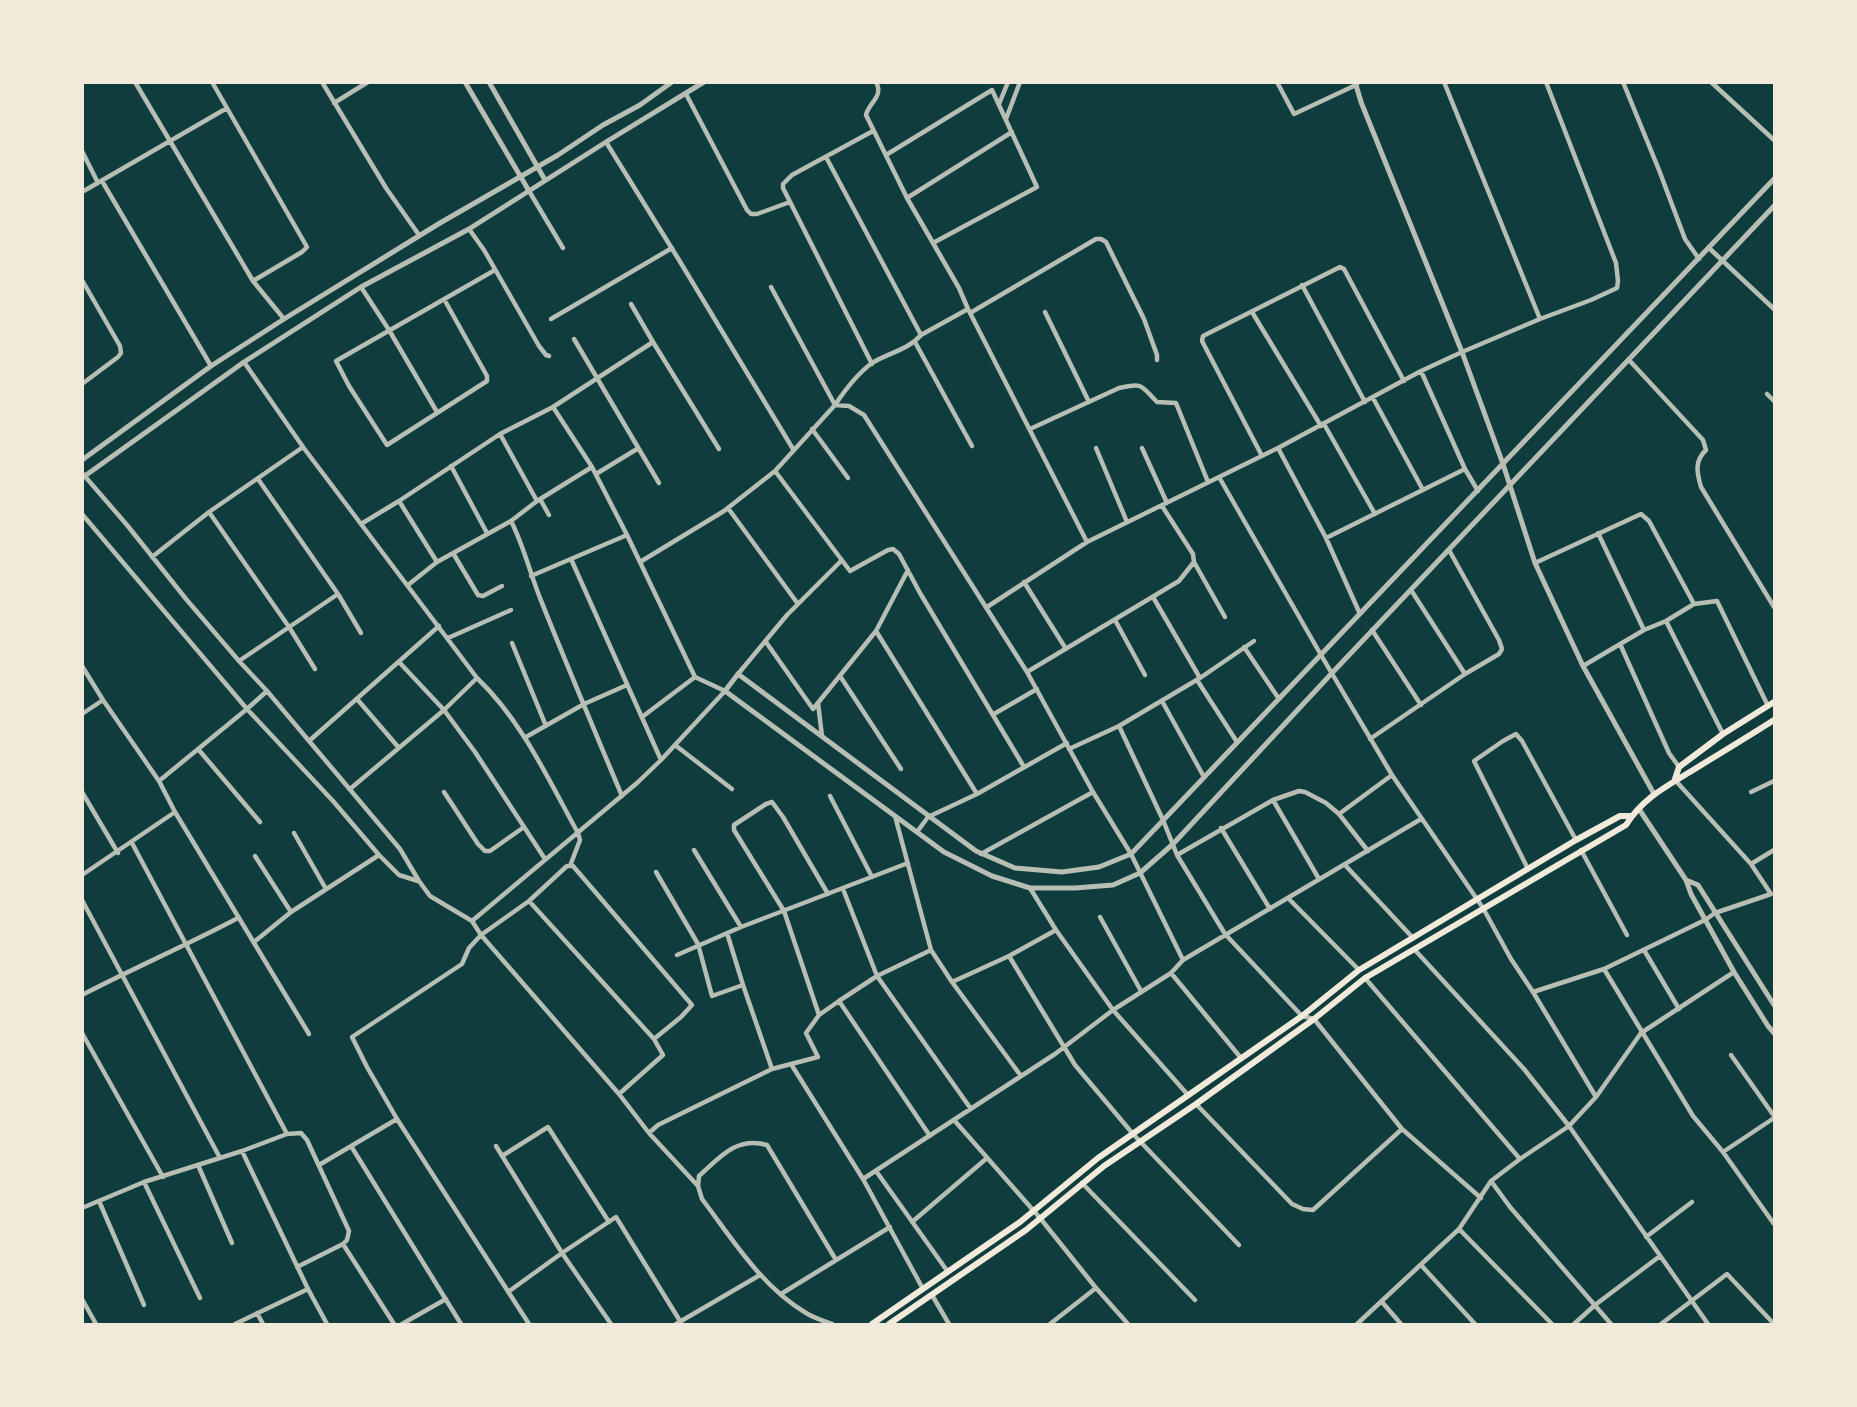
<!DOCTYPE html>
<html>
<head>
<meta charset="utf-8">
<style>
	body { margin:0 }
	#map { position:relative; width:1857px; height:1407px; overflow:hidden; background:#0f3d3e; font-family:"Public Sans",sans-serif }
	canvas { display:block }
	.frame { position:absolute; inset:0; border:84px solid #f1e9da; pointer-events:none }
</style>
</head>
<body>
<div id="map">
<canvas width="1857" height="1407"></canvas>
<div class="frame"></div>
</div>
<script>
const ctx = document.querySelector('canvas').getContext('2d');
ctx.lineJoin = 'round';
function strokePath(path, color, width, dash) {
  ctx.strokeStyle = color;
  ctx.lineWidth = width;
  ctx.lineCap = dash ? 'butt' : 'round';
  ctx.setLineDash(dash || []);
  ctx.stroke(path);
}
strokePath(new Path2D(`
	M135,82l118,199 31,38
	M212,82l95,165 -5,5 -49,29
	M322,82l64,106 33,47
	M876,82c8,15 -7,20 -10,33l41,83 52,90 9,21 119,233
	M1277,82l17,32 62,-29
	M1444,82l96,237
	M1623,82l36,88 26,69 14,20
	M1711,82l63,58
	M686,94l61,116 4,4h6l33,-12
	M334,103l34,-21
	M999,104l9,-22
	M1006,119l14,-37
	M606,142l73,118 114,189
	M82,151l16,32
	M886,155l106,-65 45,97 -104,56
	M826,157l95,178
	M102,181l109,185
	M529,191l34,57
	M82,192l145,-84
	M907,198l105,-66
	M469,229l15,21 55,96 7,9 3,1
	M1709,248l65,61
	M82,280l38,66 1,7 -3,4 -36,27
	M1302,285l63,117
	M361,287l28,43 48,82
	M771,287l64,118c10,-15 22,-31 37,-42 16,-10 36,-13 49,-28l47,-26
	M444,299l43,77v5l-100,64 -38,-59 -13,-25 159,-91
	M631,304l22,38
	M1045,312l44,90
	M1252,312l69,114
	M970,313l126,-74h5l5,3 38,77 13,36v5
	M551,319l121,-71
	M574,339l85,144
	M915,342l57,104
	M1629,360l74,80 3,10c-12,11 -9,23 -5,37l73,120
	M244,362l59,85 174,231
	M872,364l-89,-176v-4l9,-9 81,-44
	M1421,371l44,98 13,22
	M1767,394l7,7
	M1373,398l50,92
	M1324,424l51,90
	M812,429l36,49
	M1030,429l89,-41c25,-6 22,-2 38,14l19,1 32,79
	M500,434l37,67
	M1096,448l31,74
	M1142,448l25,55
	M1278,448l48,90 34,76
	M1262,456l-60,-115 1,-5 137,-69 4,2 60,112
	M451,466l36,67
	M775,471l75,100 38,-21 5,-1 6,5 21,39 104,174
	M82,473l45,52 59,74 53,62 28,30 133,158 19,32 11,15 42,25 9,14 138,159 30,39 9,-8 114,-56 19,-5 72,115 60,110
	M596,474l41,-25
	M1219,477l102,178 71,120 91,133 28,51 22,33 63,105
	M258,479l80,115 23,39
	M540,499l9,16
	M399,501l38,61
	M728,508l70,96
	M209,512l80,115 26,42
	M82,514l165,195 86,92 46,54 -88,57 -37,30
	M511,521c13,25 20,56 31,82 26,65 53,129 80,193
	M361,524l38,-23 101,-67 53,-27 100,-65 66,107
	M1598,533l46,97
	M1326,538l139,-69
	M453,553l25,42 5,1 19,-10
	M152,557l57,-45 94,-65
	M571,559l90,201
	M640,562l84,-51 51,-40 60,-66 14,1 15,9 163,257 66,120 38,62 52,106
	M1194,562l31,55
	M1535,563l106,-49 8,7 45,83
	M531,576l96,-41
	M1024,582l42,67
	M408,585l29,-23 74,-41 26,-20 55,-34
	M1411,590l54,84
	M1153,597l47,81
	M987,607l100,-65 191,-94 143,-77 41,-19 78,-33 51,-19 26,-12 1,-7 -2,-18 -70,-181
	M1115,620l30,55
	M1666,621l57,113
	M1372,630l49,75
	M876,631l101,163
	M448,638l63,-28
	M766,642l47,67 63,-78 32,-61
	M512,643l34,83
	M1620,644l49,109 10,14
	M1244,647l35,52
	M239,661l99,-67
	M399,662l45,48 31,42 70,107
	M82,666l21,34 56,81
	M1583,666l61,-36 22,-9 28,-17 23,-3 51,105
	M1027,672l152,-91 15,-19 -1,-8 -31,-48
	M738,674l49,-59 54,-54
	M840,676l61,93
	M1197,680l40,62
	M267,691l-20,18 -88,72 16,31 134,222
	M357,699l42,49
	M1162,701l42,76
	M818,703l4,33
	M82,714l21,-14
	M994,714l43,-25
	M642,717l53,-40
	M1119,726l44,94 14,35 96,-55 26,-9 6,1 21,11 13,11 53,-39
	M526,737l58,-33 43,-19
	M1370,739l95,-65 34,-20 3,-5 -3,-9 -50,-90
	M309,741l130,-115
	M675,745l57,44
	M198,749l62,73
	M1069,749l50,-23 81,-48 54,-37
	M1675,780l76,84 23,-14
	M350,789l94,-79 33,-32c45,43 71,101 101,155l2,7 -10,26
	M82,792l36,61
	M444,792l34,52 7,7h5l34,-24
	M1751,792l23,-11
	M830,796l42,81
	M1273,800l46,79
	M1339,814l29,37
	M895,816l36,134 21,32 69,94
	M1221,828l49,81
	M917,832l11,-15 49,-23 90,-51
	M294,833l32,56
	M132,843l155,291
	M694,850l47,77
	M1581,850l46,85
	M981,854l112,-62
	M379,855l20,20 19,6
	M1177,855l48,79 77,82 12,3 88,110 79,69
	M255,856l36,56
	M1345,865l68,73
	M1528,869l-54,-108 29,-20 13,-7 6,7 54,99
	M656,872l42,72 14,52 31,-11
	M82,875l93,-63
	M1030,888l26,42 57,80 75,85
	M843,889l34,87 94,133
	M1288,898l71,72
	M82,900l138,258
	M529,901l125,138
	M1100,917l41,74
	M472,921l165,-138 24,-23 64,-69 -30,-14 -68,-142 -35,-68 -39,-60
	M727,933l16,52 29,84
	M1414,949l110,120 45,57 139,198
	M1644,950l35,59
	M677,955l64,-28 167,-64
	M1009,956l66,109 58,69 106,111
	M1604,969l89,147 30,36 51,72
	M1171,973l70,85
	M1365,978l155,181
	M952,982l57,-26 47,-26
	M1533,992l71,-23 101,-49 10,-7 56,-19 -20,-30
	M82,995c52,-27 105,-50 156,-77
	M839,1001l91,135
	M819,1015l-35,-104 -50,-81v-5l32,-21 6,-2 11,15 45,77
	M82,1033l81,144
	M1731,1055l43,61
	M791,1064l27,-7 -12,-24 13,-18 20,-14 38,-25 54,-26
	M1196,1104l96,100 11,5 10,1 89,-81
	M954,1120l86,98 56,70 32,36
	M649,1133l49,53
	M351,1146l110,178
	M496,1146l66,107 49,71
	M1723,1152l51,-34
	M502,1156l46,-29 61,95
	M198,1165l34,78
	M319,1165l78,-46
	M876,1171l72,101
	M863,1179l192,-125 58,-44 58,-37 12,-13 238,-141
	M1491,1181l19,26 101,117
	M144,1182l56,116
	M1082,1183l113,117
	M99,1201l45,104
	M82,1208l62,-26 98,-31 45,-17 14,-1 6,7 42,91 -2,9 -4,4 -46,23
	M912,1222l75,-64
	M1459,1229l93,95
	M1646,1237l46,-35
	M343,1244l51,80
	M1421,1265l54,59
	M308,1289l19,35
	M508,1292l54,-39 54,-36 64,104
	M781,1294l109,-67
	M932,1295l17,29
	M82,1299l14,25
	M1382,1302l19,22
	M257,1313l6,11
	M235,1324l73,-35 -66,-138
	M402,1324l44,-25
	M529,1324l-132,-205 -30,-52 -15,-30 110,-73 7,-16 12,-13 48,-34 38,-35h6l119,139 -11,12 -27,22 9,16 -44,39
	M676,1324l84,-49
	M832,1324c-9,-3 -18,-6 -26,-11 -45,-27 -73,-73 -104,-114l-4,-13 1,-10c21,-19 38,-40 68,-31l69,115
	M1050,1324l46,-36
	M1357,1324l102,-95 32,-48 29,-22 49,-33 27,-29 45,-64 93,-61
	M1574,1324l21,-19 65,-49
	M1661,1324l66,-50 47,50`), '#b8beb3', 4.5);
strokePath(new Path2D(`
	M465,82l64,109
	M489,82l56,98
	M1358,82l-2,3 5,17 101,250 41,112 32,99 48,103 71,128
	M1774,179l-643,675 -32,13 -37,5 -47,-4 -39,-17 -238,-177 -13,17 219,161 48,24 38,12h45l38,-3 27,-12 33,-29 159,-171 442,-467
	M82,460l129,-94 73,-47 156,-96 118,-68 45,-30 37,-20 32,-23
	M82,478l162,-116 117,-75 108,-58 137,-87 98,-60
	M1639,809l47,71 5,14 43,78 34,54 6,7
	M1686,880l12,5 76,120`), '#b8beb3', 5);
strokePath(new Path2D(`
	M1675,779l4,-12 44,-33 51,-32
	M872,1324l148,-102 78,-64 204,-142 57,-46 217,-130 44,-24h11
	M889,1324l137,-94 78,-64 92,-62 118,-85 51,-41 261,-153c18,-29 45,-41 72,-58 26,-16 51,-31 76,-47`), '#f1e9da', 6);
</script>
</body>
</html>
